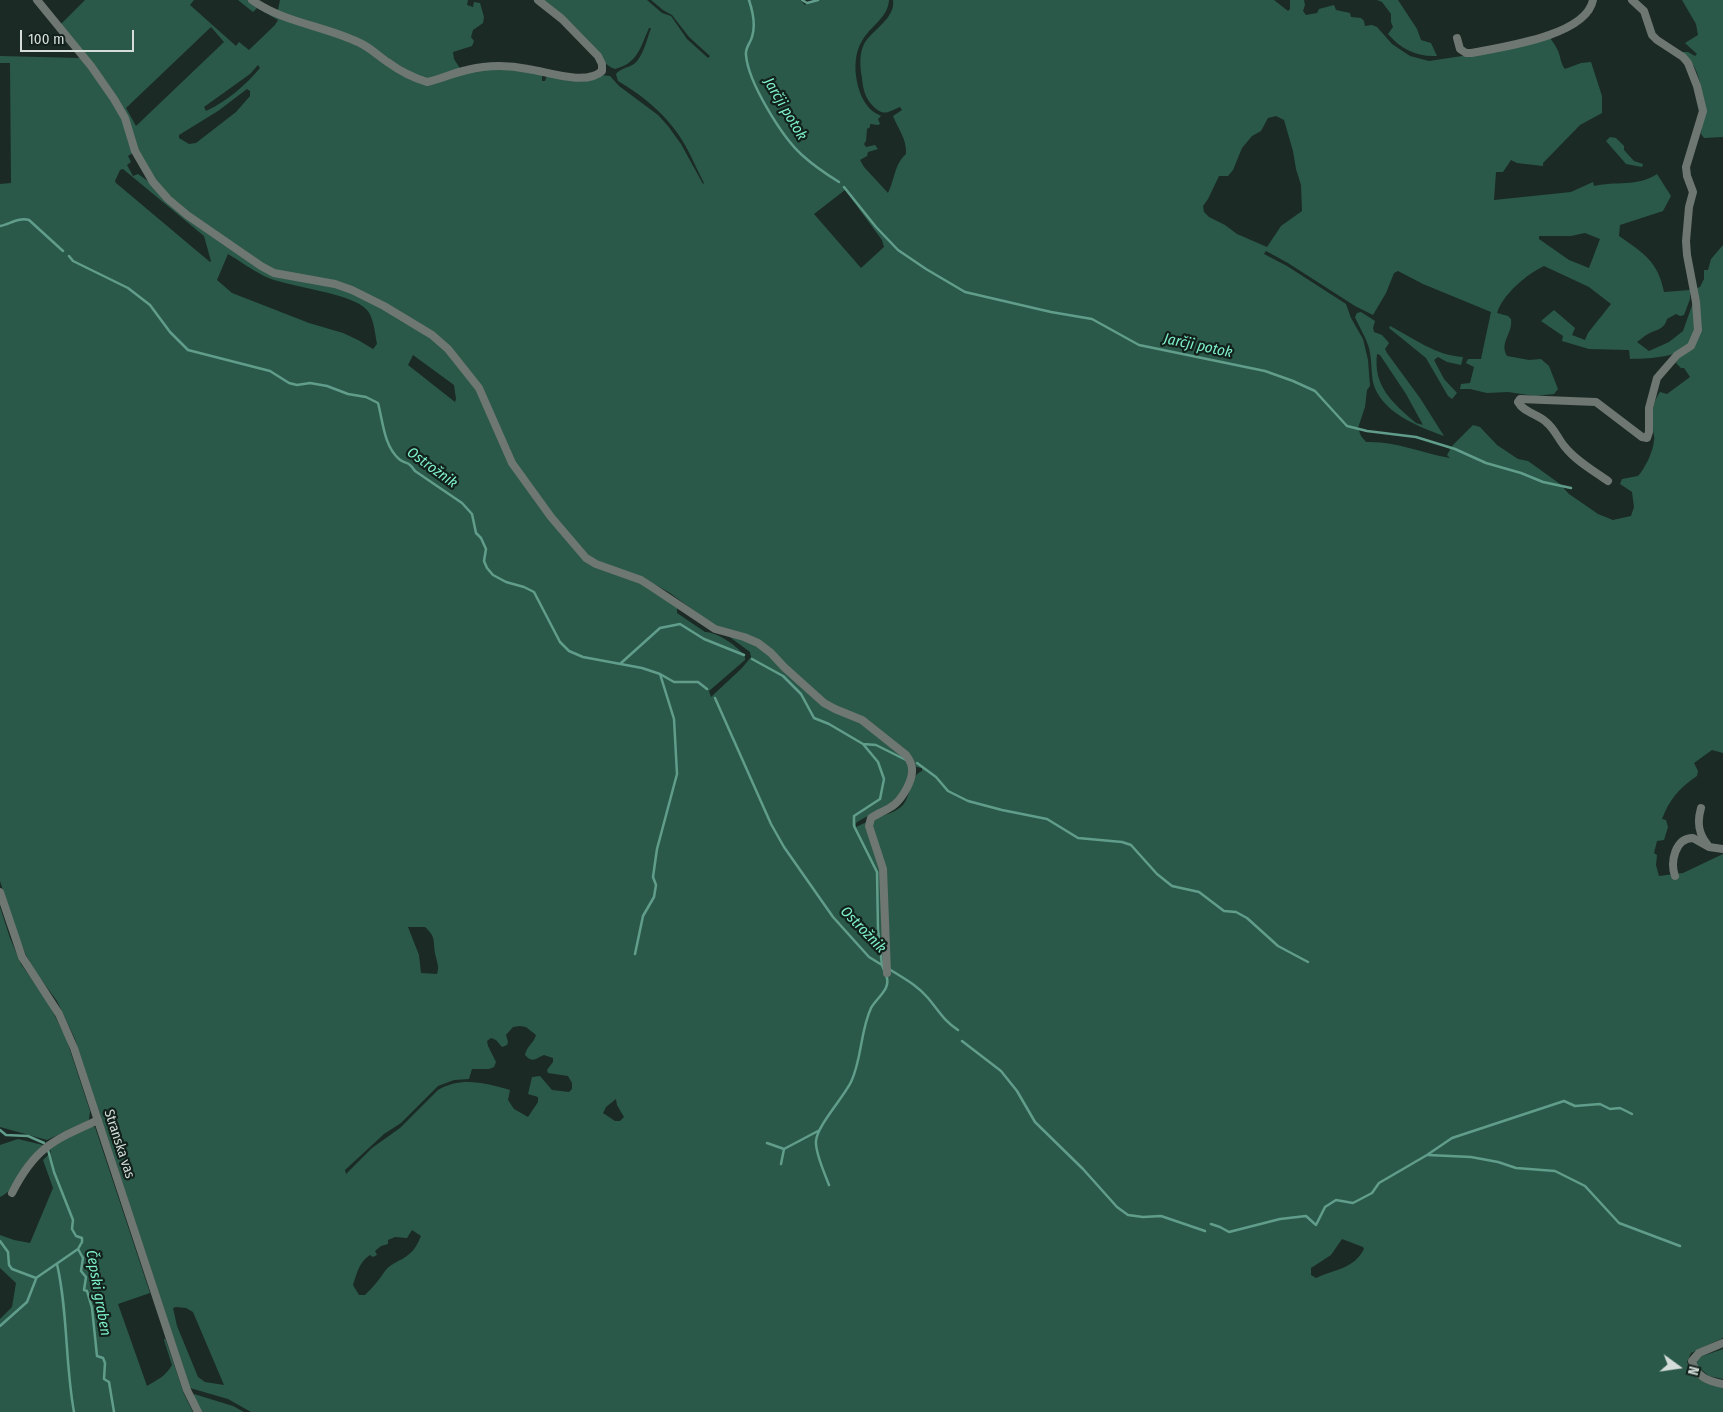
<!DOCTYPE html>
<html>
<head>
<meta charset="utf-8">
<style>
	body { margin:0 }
	#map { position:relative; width:1723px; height:1412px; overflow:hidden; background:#1b2a25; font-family:"Fira Sans Condensed",sans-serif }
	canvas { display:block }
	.north { position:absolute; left:1653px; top:1342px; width:50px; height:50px; -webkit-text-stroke:4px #12211b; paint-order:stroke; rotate:104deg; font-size:14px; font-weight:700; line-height:20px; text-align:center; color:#d4ddd9 }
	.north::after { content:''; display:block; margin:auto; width:18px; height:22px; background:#d4ddd9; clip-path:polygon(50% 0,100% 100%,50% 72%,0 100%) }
	.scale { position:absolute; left:20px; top:30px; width:114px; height:22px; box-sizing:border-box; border:2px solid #d4ddd9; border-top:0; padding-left:6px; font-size:15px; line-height:18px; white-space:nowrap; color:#d4ddd9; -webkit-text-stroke:4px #12211b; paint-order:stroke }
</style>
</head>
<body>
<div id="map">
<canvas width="1723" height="1412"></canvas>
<div class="north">N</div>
<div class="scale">100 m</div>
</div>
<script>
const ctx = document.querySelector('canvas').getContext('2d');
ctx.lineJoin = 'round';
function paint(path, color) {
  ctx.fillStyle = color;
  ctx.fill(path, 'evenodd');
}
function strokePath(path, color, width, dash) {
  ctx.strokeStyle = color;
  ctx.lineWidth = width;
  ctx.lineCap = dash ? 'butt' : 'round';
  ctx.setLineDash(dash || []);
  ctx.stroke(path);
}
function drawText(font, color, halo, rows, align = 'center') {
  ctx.font = font + ' "Fira Sans Condensed",sans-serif';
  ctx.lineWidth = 4.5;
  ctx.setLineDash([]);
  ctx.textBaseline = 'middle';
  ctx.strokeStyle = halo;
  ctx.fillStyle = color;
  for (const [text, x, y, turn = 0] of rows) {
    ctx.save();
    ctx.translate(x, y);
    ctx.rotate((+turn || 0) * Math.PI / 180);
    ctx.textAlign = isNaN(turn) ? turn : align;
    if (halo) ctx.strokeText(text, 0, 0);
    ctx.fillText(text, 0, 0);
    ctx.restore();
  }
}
paint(new Path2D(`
	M85,0h109l-4,5 46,41 3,-4 10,8 26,-25 3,-5 -21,-12 -4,4 -15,-12h11l23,13 65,22 24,11 30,21 30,16 9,1 37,-13 23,-3h21l31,6v7h3l2,-6 12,3 29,1 13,-4 9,1 9,10 39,29 10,11 13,18 22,40 1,-1c-7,-13 -12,-26 -19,-38 -15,-27 -41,-49 -67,-64l-2,-7c5,-6 12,-6 18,-10 9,-7 13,-25 17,-36h-2c-9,20 -11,35 -34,41 -11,-3 -15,-15 -22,-23 -15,-17 -32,-33 -51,-46h105l15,13 9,3 16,23 21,19 2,-2 -21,-19 -17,-22 -9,-5 -12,-10h149l5,5 8,-5h76c-1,18 -19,26 -27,41 -11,17 -7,47 4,63 4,6 9,9 15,12l-3,3 2,5 -2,1 -8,-1v3l-3,2 -1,12 -2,3 2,3 9,-2 3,4 -10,3 -1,4 -7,4 4,7 24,26c7,-14 6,-28 18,-39 1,-15 -8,-25 -13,-38l9,-6 -2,-3c-12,5 -16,10 -27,-1 -8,-8 -10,-17 -11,-28 -2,-11 -3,-24 2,-34 8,-14 32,-26 29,-44h381l14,11 2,-2v-9h14l1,5 -2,6 3,4 11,-2 2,-4 15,-4 2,5 14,3 1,4 10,1 3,3 1,5 7,-1 5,2 15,17 18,12 19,5 53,-8 68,-16c2,5 5,7 7,12 4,7 3,14 8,20l16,-6 10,-1 11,34v17l-22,12 -37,38v3l-26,-3 -6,-3 -8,12h-7l-2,28 77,-8 22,-10 1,4c21,-5 44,1 63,-12l14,22 -8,15 -43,14 -1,11c24,17 39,25 45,56l26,-2v9l-6,16 -4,1 -4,-2 -9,5c-3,11 -10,10 -19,15 -4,2 -8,6 -11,8l12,9 20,-9 14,-11 11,-31c1,10 4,21 2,31 -6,28 -44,27 -66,28l-1,-9 -40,-1 -27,-8 1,-5 -22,-15 13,-11 21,18 -3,7 13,5 3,-7 23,-29 -22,-17 -45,-21c-17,8 -41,28 -47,47l11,3 3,3c2,15 -12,23 -4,37l22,4 12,-1 8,7 9,23 -4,5 -19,2 -27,-4 -21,1 -17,-4h-10l1,-5 9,-1 4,-16 -8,-4 2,-4h13l10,-47 -68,-28 -25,-13 -4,2 -8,20 -13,22 -18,-9 -67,-43 -22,-12 -2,3 23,12 59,38 5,14 12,21 5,21 2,26 -3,4 -2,17 -7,21 3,8 5,6c30,-1 55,11 84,16l-3,-3 5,-9 21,-21 7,2 17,18 21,14 10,2 7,5 25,18 9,10 29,20 15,6 18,-4 3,-9 -2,-15 -12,-8 2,-5 16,-3c7,-8 15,-24 16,-35 1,-4 -1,-8 -1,-12 -2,-13 -1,-26 7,-37l7,2 23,-17 -6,-9h-3l-5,-5 2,-6c30,-22 23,-35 17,-68l5,-2 4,-8v-9h4l3,-11 12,-14v508l-11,-3 -18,13 4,8 -1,5c-17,11 -28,24 -35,43l4,1 2,7 -4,13 -7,1 -3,12 3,2 -1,10 3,11 24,-3 40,-19v484l-32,15 -4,9c8,18 17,22 36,25v25h-1472l-23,-13 -38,-11 -115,-349 -18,-38 -20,-27 -11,-19 -7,-17 -19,-57v-697l11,-1 -1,-120h-10v-7l81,2 35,49 10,22 8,23 -6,4 3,6 -4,3 6,11 5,-2 14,10 33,33 72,50 16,7 61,12 24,9 46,24 34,24 14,14 29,39 13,34 17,34 11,18 54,69 10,9 9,6 42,14 11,6 29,22v5l28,19c10,-1 35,15 40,25v3l-36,31 2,6 31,-29 9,-11 -1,-5 -80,-59 -21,-12 -41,-15 -21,-10 -26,-29 -46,-61 -15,-33 -14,-38 -31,-41 -13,-14 -13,-10 -75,-43 -17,-6 -64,-10 -24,-13 -80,-60 -18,-20 -9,-16 -16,-45 -18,-33 -48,-59zM211,27l13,15 -88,84 -10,-18zM258,65l2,3c-13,16 -34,34 -54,43l-2,-4 46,-33zM247,89l3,2v5l-14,16 -40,31 -7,1 -10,-6v-3l39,-24zM1276,116l8,4 9,31 3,18 5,16 1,26 -21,15 -14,21 -30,-13 -12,-9 -16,-8 -5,-5 -1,-6 5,-7 11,-23h9l5,-6 9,-22 10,-12 9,-5 7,-13zM123,169l81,67 7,25 -1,1 -94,-79 -1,-2 5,-11zM845,190l37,50 2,7 -23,21 -47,-54zM1585,233l15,6 -11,29 -20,-8 -30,-21v-3h32zM228,254c12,7 24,16 36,22 25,12 87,16 103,34 7,8 8,24 10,34l-4,5 -15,-9 -15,-7 -34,-10 -77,-30 -15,-13zM413,355l41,30 2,14 -1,3 -47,-37zM906,752l8,10 2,5 6,1v3c-14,6 -10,23 -19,34 -9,9 -21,10 -32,15 -5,2 -10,5 -15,7v-4c18,-12 39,-17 49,-38 6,-11 5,-19 -2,-29zM408,927h17c11,10 8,13 10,26 1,7 5,13 2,21l-16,-1 -2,-18zM520,1026l6,1 10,8c-2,8 -10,12 -11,20 8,9 11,3 19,0l9,3v4l-6,8 1,3 20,3 4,7v6l-3,3 -17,-2 -12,-14 -8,1 -4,17 10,3v5l-10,15 -14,-8 -6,-9 2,-10c-24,-7 -49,-14 -72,0l-38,38 -28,20 -26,26 -1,-4 39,-36 17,-11 37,-37 16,-6 15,-1 3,-10h17l5,-2 2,-5 -8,-16 -1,-5 4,-3 5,2 6,7 5,-2 1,-3 -2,-7 7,-8zM616,1099l1,6 7,12 -4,4h-5l-12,-8 3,-6zM412,1230l9,6c-3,7 -6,14 -13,19 -7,6 -17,8 -23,16 -6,9 -12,16 -20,24h-6l-6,-10c4,-12 6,-23 17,-30l3,2 4,-2 -2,-4 6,-5 7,-2v-4l7,-3 12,1zM1342,1239l21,8 1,2c-10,20 -29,20 -48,29l-5,-3v-7l20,-13zM176,1307l10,1 7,4 31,73 -19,-3 -7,-5 -21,-51 -4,-18z
	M280,0h188l-1,5 6,2 1,-5 6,1 4,14 -1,6 -10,7 -2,7 3,4 -2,5 -19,6 1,7 7,11 -27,9 -16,-2 -35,-22 -98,-40 -7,-5z
	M1377,0h21l19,29 4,11 10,3 6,13c-21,1 -36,-7 -49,-22l5,-7 -2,-5v-8l-9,-12z
	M1682,0h41v137l-19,1 -3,-4c3,-20 3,-56 -10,-72 -3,-4 -9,-7 -13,-10h10l7,4 2,-2 -12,-11 13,-8 -2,-11z
	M1610,137l6,1 8,8v4l10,11 9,3 -1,3 -16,-3 -20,-23z
	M1361,312l14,9 -2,7 1,4 8,3 7,8 -4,6 2,4 33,45 24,38c-25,-9 -64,-24 -71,-54 -2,-11 -1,-22 -4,-34 -3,-11 -10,-21 -14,-31l2,-4zM1377,354l3,1 26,39 17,31 -7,-2c-23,-20 -43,-36 -39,-69z
	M1390,326c23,12 47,30 73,31l-2,8 -14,-3 -9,-5 -4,3 10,19 13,14 -5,6 -4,-3 -22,-38 -37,-30z
	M0,907l10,31 11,26 28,40 17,34 24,73 -1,9 -42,20 -47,-13z
	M91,1126l4,1 55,166 -32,11 29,82c10,-6 19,-10 25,-21l-8,-25 1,-2 19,56 9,18h-193v-93l12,-12 4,-24 -16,-15v-33l14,5 16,3 23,-55 -10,-28 8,-8 -2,-5z
	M18,1139l25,6c-7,6 -14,13 -19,21 -8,13 -10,24 -24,31v-52z
	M1723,1349v30l-14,-3 -13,-11 1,-7z
	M194,1394l39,12 11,6h-42l-8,-15z`), '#2b5949');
strokePath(new Path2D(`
	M749,0c4,12 7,25 3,37 -2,7 -7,11 -6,18 2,27 36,82 56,100 11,10 24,19 37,27
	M802,0l5,3 11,-3
	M844,187l32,40 22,23 28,19 39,23 86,20 41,7 47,26 126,26 28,10 22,10 32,35 20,5 49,6 39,12 31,14 35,10 22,9 28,6
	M0,226c10,-2 19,-9 29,-6l34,31
	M69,256l4,5 55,27 22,17 20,27 18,18 82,21 19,12 8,2 13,-2 17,3 21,8 18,3 12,6c5,19 6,43 21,56 7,6 9,1 16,12l47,32 10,11 4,19 5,5 5,11 -2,12 3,7 6,7 13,7 18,5 10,5 26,50 9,9 14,6 59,11 18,6 14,8h24l9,7
	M752,659l31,17 18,18 13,24 15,6 34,20 15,18 6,17 -4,20 -26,17v10l23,46 1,58 4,35
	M620,664l40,-36 20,-4 24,15 40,16
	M715,698l56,126 13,23 49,70 36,40 13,8 2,5
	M863,744l13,1 30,15
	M917,763l19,14 12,14 20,10 34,9 45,9 31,19 44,4 9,3 26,29 15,12 27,6 25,19 12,1 11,6 31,28 30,16
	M635,954l8,-38 11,-19 2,-12 -3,-8 4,-28 20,-75 -3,-55 -14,-45
	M889,969c14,9 28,16 39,29 11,13 15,22 30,32
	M962,1041l39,30 16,20 18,31 48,47 34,38 11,8 15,2 18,-1 44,15
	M0,1130l6,5 22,1 16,7
	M767,1143l17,6
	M48,1150l6,22 19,48 -1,9 4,7 6,2v4l-4,7 5,9 -2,13 5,6 -2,13 3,1 5,17 5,48 6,2 2,5 -1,16 5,3 5,30
	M1428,1155l43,2 27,5 18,6 39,3 30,15 34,37 61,23
	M781,1164l3,-15 34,-18
	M829,1185c-4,-11 -14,-32 -13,-44 1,-15 27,-43 35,-59 11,-23 9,-50 20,-74 6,-11 21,-19 15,-33
	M1211,1224l9,3 9,5 51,-13 26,-3 10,9 9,-18 11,-7 17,3 19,-10 7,-10 48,-28 25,-17 112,-37 11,5 25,-2 10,5 10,-1 12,6
	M0,1241l8,11 1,13 3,4 24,9 42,-29
	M57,1264c11,48 8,99 17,148
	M0,1326l27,-24 9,-23`), '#619d8b', 2.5);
strokePath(new Path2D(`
	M37,0l54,66 23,33 11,19 10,33 18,31 15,17 19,16 74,51 13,7 61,11 17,6 32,16 48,29 16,14 31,39 33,75 39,54 35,41 10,6 45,16 11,7 63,42 29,8 14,6 13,10 13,14 40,36 11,6 27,11 44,35c3,4 6,8 6,14 1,11 -9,28 -17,35 -7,6 -17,9 -24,14l-2,8 14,43 4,104
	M252,0c32,23 74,26 108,43 11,5 19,14 29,20 11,8 25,15 38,19 14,-3 26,-9 40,-12 20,-5 41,-5 61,-1 20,3 58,17 74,2v-7l-4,-8 -36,-37 -24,-19
	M1457,38l3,11 6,4h5c31,-6 115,-17 122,-53
	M1608,481c-14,-10 -32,-20 -43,-34 -7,-8 -10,-18 -19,-25 -8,-8 -22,-9 -28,-20l2,-3 76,3 46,35 5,1 2,-6v-24l8,-30 20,-23 14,-9 7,-16 -2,-28 -9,-47 -1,-14 3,-34 4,-15 -6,-16 -1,-9 17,-56 -6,-25 -9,-23 -5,-6 -26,-17 -5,-5 -8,-24 -12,-11
	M1701,808c-4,14 -3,25 6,36
	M1675,876c-5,-14 0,-38 18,-38l16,9 14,2
	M0,892l22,65 37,57 15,34 106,321 7,21 11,22
	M12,1193c23,-46 42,-53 86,-73
	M1723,1343l-24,10 -7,8c4,16 16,20 31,23`), '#6f7773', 8);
drawText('14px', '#d4ddd9', '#12211b', [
	["Stranska vas",119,1144,72]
]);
drawText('italic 15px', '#7ef0ca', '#12211b', [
	["Jarčji potok",785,109,59],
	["Jarčji potok",1198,346,12],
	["Ostrožnik",432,468,36],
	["Ostrožnik",863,930,46],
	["Čepski graben",98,1293,80]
]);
</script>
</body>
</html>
